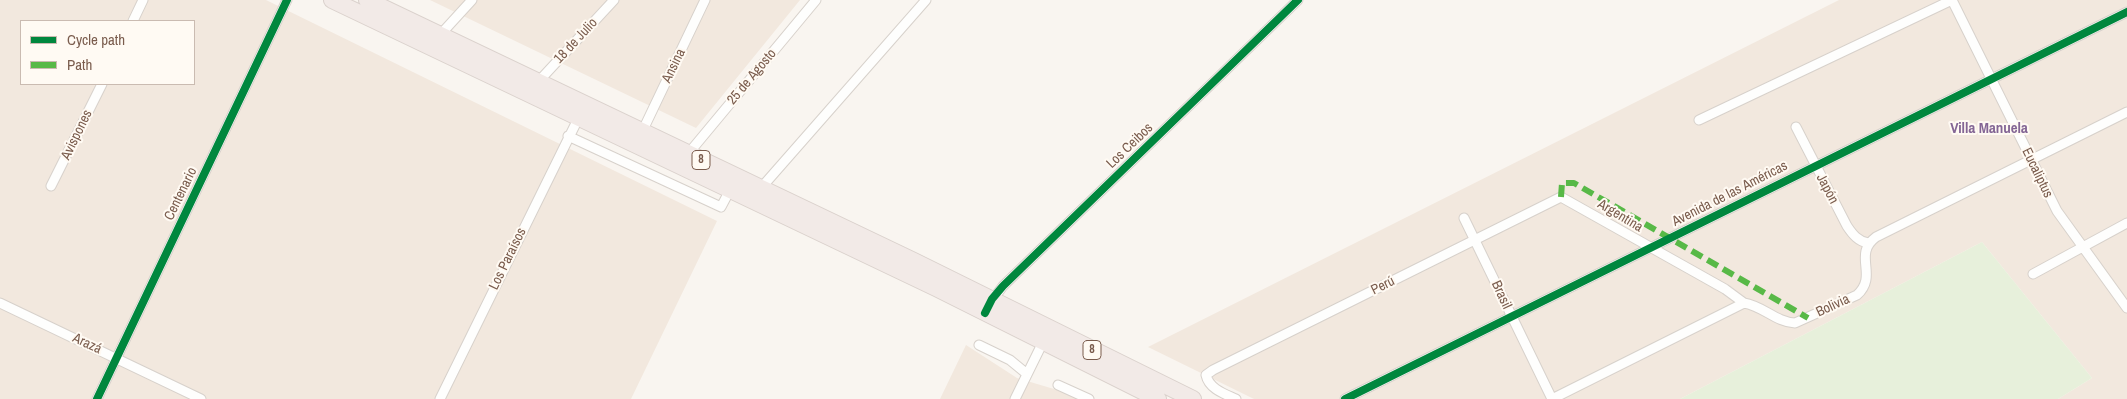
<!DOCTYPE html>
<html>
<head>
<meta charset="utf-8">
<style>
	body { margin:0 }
	#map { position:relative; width:2127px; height:399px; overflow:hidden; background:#f9f5f0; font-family:"Archivo Narrow",sans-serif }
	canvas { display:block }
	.legend { position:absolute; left:20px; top:20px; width:175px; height:65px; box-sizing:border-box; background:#fffaf3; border:1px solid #cabbb1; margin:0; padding:6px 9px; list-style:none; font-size:15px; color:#7a5c4d }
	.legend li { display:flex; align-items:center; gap:10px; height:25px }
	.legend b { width:25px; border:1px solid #cabbb1 }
</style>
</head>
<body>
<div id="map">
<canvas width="2127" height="399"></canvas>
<ul class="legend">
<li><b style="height:6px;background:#00873e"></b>Cycle path</li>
<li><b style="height:6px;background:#58b947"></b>Path</li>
</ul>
</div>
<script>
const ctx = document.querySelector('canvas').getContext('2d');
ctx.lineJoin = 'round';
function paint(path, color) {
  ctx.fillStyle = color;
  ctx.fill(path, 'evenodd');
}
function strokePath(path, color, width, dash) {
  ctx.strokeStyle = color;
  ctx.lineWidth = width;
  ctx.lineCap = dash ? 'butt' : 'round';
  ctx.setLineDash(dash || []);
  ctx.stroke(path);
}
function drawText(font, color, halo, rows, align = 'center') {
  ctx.font = font + ' "Archivo Narrow",sans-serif';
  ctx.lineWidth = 4;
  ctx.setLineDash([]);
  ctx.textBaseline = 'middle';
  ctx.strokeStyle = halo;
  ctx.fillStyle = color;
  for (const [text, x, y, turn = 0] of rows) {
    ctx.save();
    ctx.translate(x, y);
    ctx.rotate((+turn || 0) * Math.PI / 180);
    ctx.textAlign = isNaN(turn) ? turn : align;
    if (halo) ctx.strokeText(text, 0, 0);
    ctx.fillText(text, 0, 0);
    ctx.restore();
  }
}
paint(new Path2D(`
	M0,0h266l451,221 -86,178h-631zM21,21h173v63h-173z
	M430,0h370l-104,128z
	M1839,0h288v399h-69l34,-21 -110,-136 -302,157h-426l-106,-52z
	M966,345l51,33 47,14 15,7h-139z`), '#f2e8de');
paint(new Path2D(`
	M1982,242l110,136 -34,21h-378z`), '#e7f0db');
const street = new Path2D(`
	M133,21l10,-21
	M440,35l32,-35
	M538,82l76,-82
	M1699,120l253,-120 105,211 70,97
	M1796,127l51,99c6,9 11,15 21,17
	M642,132l63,-132
	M568,136l153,71 9,-17
	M688,154l128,-154
	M51,186l51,-102
	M761,188l165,-188
	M1464,218l88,181
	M2033,274l94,-51
	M991,302l12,-16 295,-286
	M0,303l201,96
	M979,345l31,15 17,14
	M1058,385l31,14
	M97,399l190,-399
	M440,399l138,-280
	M1015,399l28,-57
	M1236,399c-11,-5 -27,-10 -30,-24l7,-5 348,-173 164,92 19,14
	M1345,399l782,-387
	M1552,399l192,-96c19,3 32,19 51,20l62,-28c22,-20 -5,-40 19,-58l251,-125`);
const highway = new Path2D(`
	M332,0l604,288 222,111
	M367,0l547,261 279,138`);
strokePath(street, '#d7d1cb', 11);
strokePath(highway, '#dad1cc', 18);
strokePath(street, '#fefefd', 9);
strokePath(highway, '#f2eae7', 16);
strokePath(new Path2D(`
	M1561,197l1,-14h12l234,135`), '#58b947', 6, [12, 6]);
strokePath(new Path2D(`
	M985,313l7,-14 11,-13 295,-286
	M97,399l190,-399
	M1345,399l782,-387`), '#00873e', 8);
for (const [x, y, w] of [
	[701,160,18],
	[1092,350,18]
]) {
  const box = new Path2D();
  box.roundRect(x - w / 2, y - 9.5, w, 19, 4);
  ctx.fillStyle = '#fffaf3';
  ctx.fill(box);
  strokePath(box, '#7a5c4d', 1);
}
drawText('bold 12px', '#7a5c4d', null, [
	["8",701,160],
	["8",1092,350]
]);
drawText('14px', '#7a5c4d', '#fffaf3', [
	["18 de Julio",576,41,-47],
	["Ansina",674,66,-64],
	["25 de Agosto",752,77,-50],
	["Avispones",77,135,-64],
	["Los Ceibos",1130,146,-44],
	["Eucaliptus",2037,173,64],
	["Japón",1827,189,62],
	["Centenario",181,194,-64],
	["Avenida de las Américas",1730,194,-27],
	["Argentina",1620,216,31],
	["Los Paraísos",508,259,-64],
	["Perú",1383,286,-26],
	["Brasil",1501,295,65],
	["Bolivia",1833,306,-25],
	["Arazá",87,344,25]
]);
drawText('bold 15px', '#846695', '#fffaf3', [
	["Villa Manuela",1989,129]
]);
</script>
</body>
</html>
